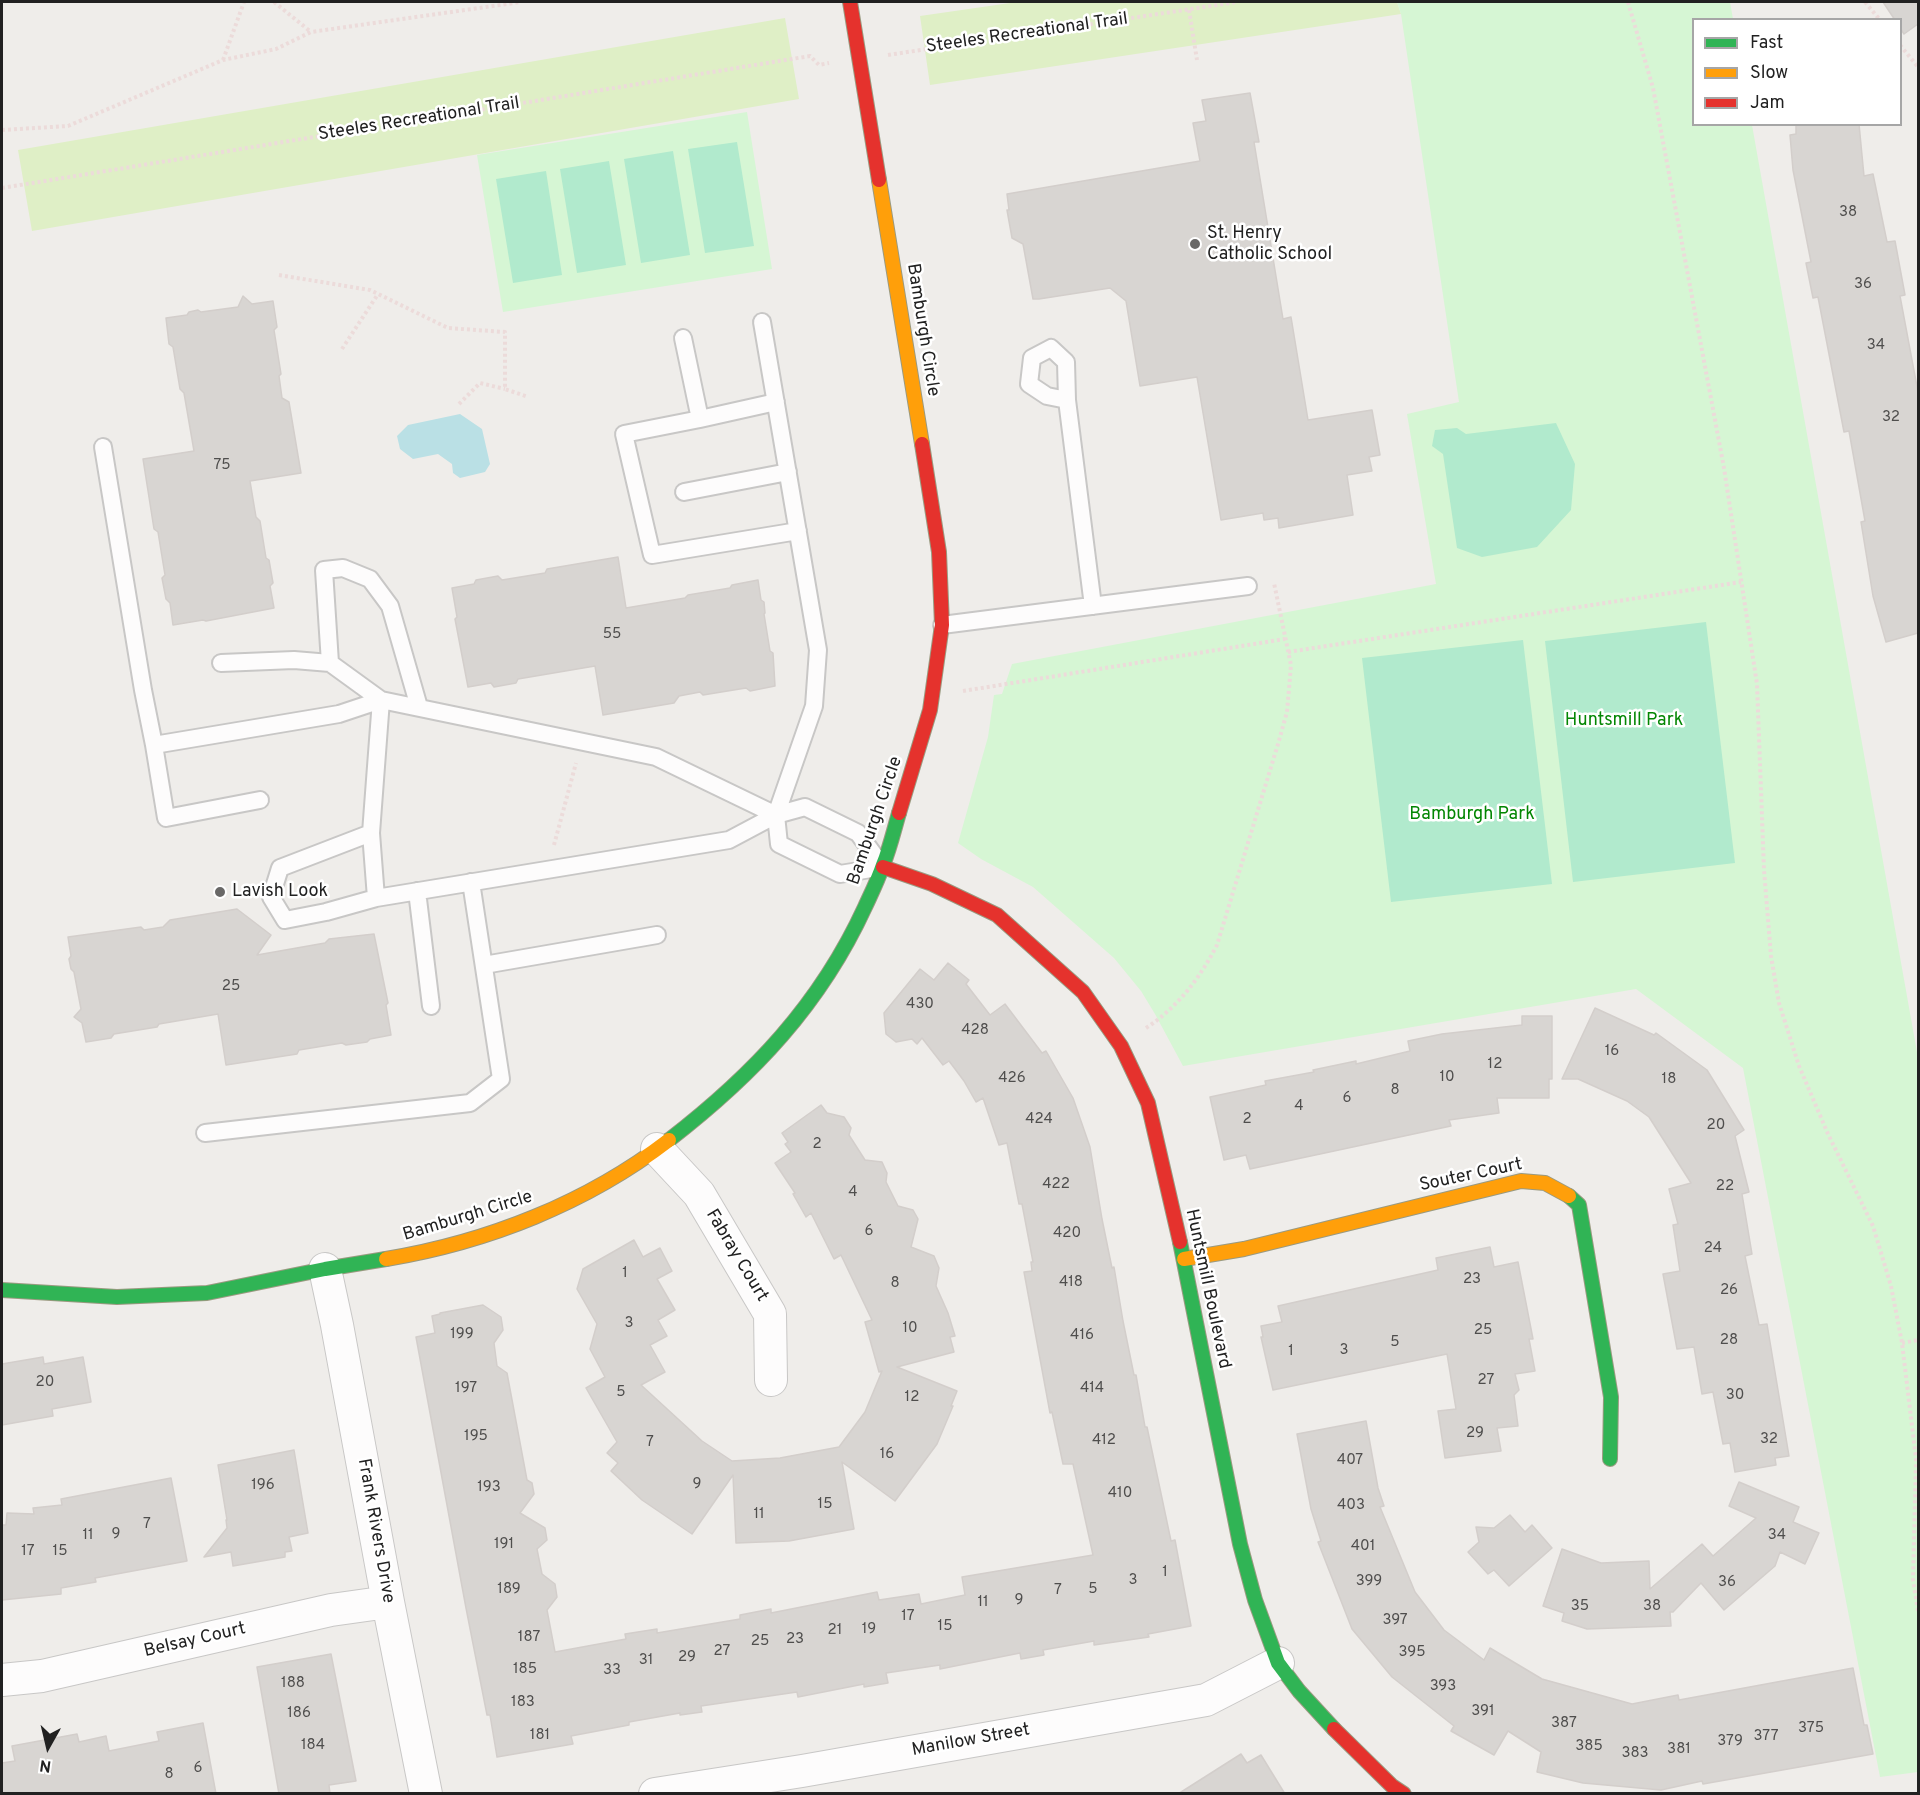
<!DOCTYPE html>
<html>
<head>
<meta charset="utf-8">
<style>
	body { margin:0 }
	#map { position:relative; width:1920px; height:1795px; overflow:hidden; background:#efedea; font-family:Overpass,sans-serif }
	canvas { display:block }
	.frame { position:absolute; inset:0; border:3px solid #212121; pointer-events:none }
	.legend { position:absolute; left:1692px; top:18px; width:210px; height:108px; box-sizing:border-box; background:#fff; border:2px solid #a6a6a6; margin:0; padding:8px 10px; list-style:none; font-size:18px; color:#212121 }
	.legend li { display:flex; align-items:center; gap:12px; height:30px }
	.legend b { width:30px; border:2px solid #a6a6a6 }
	.north { position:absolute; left:18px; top:1717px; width:60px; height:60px; -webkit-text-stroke:4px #fff; paint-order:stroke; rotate:188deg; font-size:16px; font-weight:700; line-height:24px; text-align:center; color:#212121 }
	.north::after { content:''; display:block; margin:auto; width:21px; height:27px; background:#212121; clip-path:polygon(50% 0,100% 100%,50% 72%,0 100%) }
</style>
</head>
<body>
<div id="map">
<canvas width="1920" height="1795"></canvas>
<div class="frame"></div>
<ul class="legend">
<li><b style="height:8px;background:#30b455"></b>Fast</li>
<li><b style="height:8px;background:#ff9f0a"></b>Slow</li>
<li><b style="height:8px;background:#e5322d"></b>Jam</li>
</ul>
<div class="north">N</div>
</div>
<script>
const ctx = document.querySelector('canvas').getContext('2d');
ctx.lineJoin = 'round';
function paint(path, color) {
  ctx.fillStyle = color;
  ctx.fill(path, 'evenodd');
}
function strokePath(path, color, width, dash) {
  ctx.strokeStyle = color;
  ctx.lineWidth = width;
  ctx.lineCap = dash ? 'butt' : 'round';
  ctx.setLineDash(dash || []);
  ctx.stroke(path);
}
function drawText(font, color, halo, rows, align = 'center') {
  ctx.font = font + ' Overpass,sans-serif';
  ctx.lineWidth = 5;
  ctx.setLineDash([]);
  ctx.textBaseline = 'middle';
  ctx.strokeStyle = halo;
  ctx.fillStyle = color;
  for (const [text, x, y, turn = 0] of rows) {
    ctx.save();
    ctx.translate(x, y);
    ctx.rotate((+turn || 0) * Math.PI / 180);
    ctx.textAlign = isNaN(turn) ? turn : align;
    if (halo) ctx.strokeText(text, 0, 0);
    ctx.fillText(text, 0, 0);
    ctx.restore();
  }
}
paint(new Path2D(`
	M1017,2h380l4,12 -471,71 -10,-69z
	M785,18l14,81 -767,132 -14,-81z`), '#dfefc6');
paint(new Path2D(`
	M1397,2h333l3,17 -39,1v104l58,1 166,933v714l-38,5 -137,-709 -107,-79 -453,77 -28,-52 -14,-23 -27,-33 -81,-71 -52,-28 -23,-16 30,-106 6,-42 8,-1 10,-30 424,-80 -29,-170 52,-12 -58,-388z
	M747,112l25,157 -269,43 -26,-157z`), '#d6f6d4');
paint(new Path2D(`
	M737,142l17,104 -49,7 -17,-104z
	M673,151l17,104 -49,8 -17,-104z
	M609,161l17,104 -49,8 -17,-104z
	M546,171l16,104 -49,8 -17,-104z
	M1556,423l19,41 -4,46 -34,37 -55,10 -25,-9 -14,-94 -11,-8 3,-16 22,-2 9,6z
	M1706,622l29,241 -162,19 -28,-241z
	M1523,640l29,244 -161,18 -29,-244z`), '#b1eacd');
paint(new Path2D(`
	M460,414l22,15 8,35 -5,8 -25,6 -7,-5 -1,-9 -14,-10 -25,5 -13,-10 -3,-13 11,-11z`), '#bae0e5');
const building = new Path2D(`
	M1883,2h35v22l-14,10 -4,-6v-8h-5z
	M1250,93l9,49h-5l29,177 8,-2 17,103 64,-10 8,45 -11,2 3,14 -25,4 6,40 -74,13 -1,-10 -14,2 -1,-7 -42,7 -24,-143 -57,9 -14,-85 -16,-13 -71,11h-6l-10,-55 -11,-6 -5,-28h2l-2,-16 193,-33 -7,-38 13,-2 -4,-21z
	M1796,124h63l5,52 9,-2 14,68 8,-1 10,54 -5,1 18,96v241l-32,9 -13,-46 -12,-74 4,-1 -16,-90 -5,1 -26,-135 -5,1 -7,-35 5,-1 -18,-92 -3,-35 6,-1z
	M243,296l9,8 21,-3 4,26 -3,3 7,44 -2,2 3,22 7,4 12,71 -51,8 6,36 4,4 6,37 3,2 4,23 -3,3 4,22 -68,13 -3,-1 -30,5 -3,-22 -4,-4 -4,-21 3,-3 -7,-43 -4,-3 -11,-70 51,-8 -10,-58 -4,-4 -7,-42 -4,-3 -3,-26 21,-3 2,-3 9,-2 3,2 37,-5z
	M618,557l8,51 59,-10 3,-3 42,-7 2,-3 26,-5 3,20 3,2 1,11 -1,1 6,37 3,2 2,33 -25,5 -4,-3 -43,7 -3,-3 -21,4 -5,7 -71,12 -8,-49 -77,13 -2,4 -22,4 -3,-4 -23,4 -13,-68 2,-2 -5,-29 22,-4 2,-4 22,-4 4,4 43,-7 2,-4z
	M237,909l34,26 -14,20 68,-12 4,-4 45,-5 14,69 -2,2 5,30 -21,4 -3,3 -21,3 -4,-2 -43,7 -2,4 -71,11 -8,-51 -59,10 -2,3 -43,7 -3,4 -25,4 -4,-19 -8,-6 7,-8 -7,-37 -3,-3 -2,-10 2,-3 -3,-19 73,-10 3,3 19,-3 7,-7z
	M948,963l21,17 -3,4 24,31 15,-11 37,49 4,-2 27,47 17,49 12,72 10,49 2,-1 9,54 11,54h2l9,52h2l24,114 4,-1 16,86 -43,8 1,3 -55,8v-4l-51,9 1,5 -23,4 -1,-6 -80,16v-4l-54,8 2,10 -24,4v-3l-66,13 -1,-5 -96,14 1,6 -22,3v-2l-51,9v3l-58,11 2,8 -76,13 -7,-42h-3l-21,-107 -50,-271 19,-4 -3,-17 8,-2v-1l43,-8 18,12 2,13 -9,13 3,23 10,7 20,107 5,3 2,11 -14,19 25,15 2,12 -10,9 5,25 13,10 2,13 -10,13 8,42 71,-13 -1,-5 32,-5v4l83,-14v-4l31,-6v4l106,-21 2,8 40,-6 2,10 44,-9 -3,-18 131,-22 -20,-91h-10l-11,-52 -2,1 -26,-141 8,-1 -1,-9h2l-11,-58h-3l-12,-61 -8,2 -16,-47 -7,4 -12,-21 -15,-20 -6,4 -21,-27 -5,6 -5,-5 -16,3 -10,-8 -2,-21 36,-44 14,11z
	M1595,1008l59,27 2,-2 51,37 37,60 -9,6 14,56 -7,2 10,60 -7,2 14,69 8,-1 22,132 -14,2 1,7 -41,7 -5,-29 -7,1 -10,-52 -11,2 -8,-47 -17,2 -14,-75 17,-3 -7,-46 5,-1 -9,-35 22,-6 -42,-66 -22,-16 -49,-22h-16z
	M1522,1016h30v63h-3v19h-52l2,15 -50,7 2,6 -201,43 -4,-14 -22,5 -14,-63 56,-12 -1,-4 49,-9 -1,-2 43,-9v3l54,-13 -2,-10 34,-7 80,-9z
	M821,1105l6,8 17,4 7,11 -2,7 16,25 17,2 5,11 -1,9 12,24 15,4 5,9 -7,28 23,9 5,12 -3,18 12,27 7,23 -5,1 4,15 -57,15 60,24 -6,15h2l-16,38 -42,57 -53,-39 12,67 -65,12 -53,2 -3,-68 -41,59 -50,-34 -31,-29 7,-8 -11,-10 10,-11 -31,-54 19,-11 -15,-28 7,-25 -20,-35 6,-20 51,-29 9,17 17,-9 12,23 -15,8 18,31 -17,10 9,16 -17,9 15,27 -24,13 61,56 30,20 48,-3 59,-11 26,-35 17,-41 -3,1 -14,-50 7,-2 -31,-65 -7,4 -23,-46 -5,4 -13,-23 2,-1 -20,-30 16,-11 -6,-8 3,-2 -6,-9z
	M1490,1247l4,20 24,-5 15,77h-4l6,32 -20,3 4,16 -5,5 4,31 -21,2 4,23 -56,7 -7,-47 18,-2 -9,-55 -174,36 -12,-53h2l-2,-11 21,-4 -4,-16 160,-36 -2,-12z
	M43,1357l1,7 39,-7 8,45 -39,7 1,7 -51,9v-61z
	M1366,1421l12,67 6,18 -4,1 35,85 29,38 40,30 6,-12 52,31 90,25 46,-9 1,5 174,-32 11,57h3l6,29 -170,30 -1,-3 -41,9 -78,-7 -46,-11 4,-20 -33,-21 -14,24 -43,-24 3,-5 -62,-49 -40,-48 -34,-87 3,-1 -10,-32 -14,-75z
	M294,1450l14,83 -19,4 3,14 -7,1v5l-52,9 -2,-14 -27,5 23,-29 -1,-8h1l-9,-55z
	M171,1478l16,83 -92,17 1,4 -35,6v6l-59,6v-75h4l1,-12 27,1 -1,-6 29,-3 -1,-6z
	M1739,1482l60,25 -6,15 26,11 -14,31 -25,-12 -5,14 -51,44 -23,-27 -28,29h-3l1,14 -84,3 -25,-8 2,-8 -21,-7 19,-57 39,14 48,-2 1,28 52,-45 11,12 43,-38 -27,-12z
	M1510,1515l15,17 7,-7 20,23 -43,38 -15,-16 -6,4 -20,-22 11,-10 -3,-15 18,1z
	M331,1654l25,127 -27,4 1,9h-51l-22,-127z
	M203,1723l13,71h-214v-31l13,-2 -3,-15 65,-12 2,8 27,-6 3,15 50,-10 -2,-9z
	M1241,1754l6,9 14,-8 24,39h-107z`);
paint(building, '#d8d5d2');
strokePath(building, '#d3cecb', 1.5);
const lane = new Path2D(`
	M683,338l17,81 76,-17
	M1067,400l-20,-4 -18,-12 3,-26 19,-10 15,14 1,38 26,206
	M700,419l-76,15 28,121 146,-24
	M103,447l40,243 11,55 185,-31 42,-14
	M684,492l104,-20
	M942,625l306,-39
	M221,663l73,-3 36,3 51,37 275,57 120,58
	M330,663l-6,-93 19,-2 27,11 20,27 29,101
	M154,745l12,73 94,-18
	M371,833l-91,35 -9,29 14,23 41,-8 50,-14 353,-58 47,-25 29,-8 53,26 25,34 -43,7 -61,-30 -3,-29 38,-109 4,-56 -56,-328
	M417,891l14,115
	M376,898l-5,-65 10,-133
	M484,965l173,-30
	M205,1133l265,-30 31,-24 -30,-197`);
const street = new Path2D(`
	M657,1149l42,45 71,120 1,66
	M325,1269l12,56 51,277 38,192
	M2,1680l40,-4 289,-66 57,-8
	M655,1794l147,-23 404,-71 72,-37`);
const fast = new Path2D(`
	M669,1140c84,-65 151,-135 196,-233 6,-13 13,-27 18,-42 7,-17 11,-35 16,-52
	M1569,1196l10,9 32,192 -1,62
	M1180,1242l60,302 15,56 23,63 21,28 35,38
	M2,1290l115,7 90,-4 118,-24 61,-10`);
const slow = new Path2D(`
	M879,180l43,264
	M386,1259c102,-17 201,-56 283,-119
	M1184,1259l60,-10 277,-68 24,2 24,13`);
const jam = new Path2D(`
	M850,2l29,178
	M899,813l31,-103 12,-85 -3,-73 -17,-108
	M883,867l49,17 65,31 86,77 38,54 27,57 32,139
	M1334,1729l58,57 12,8`);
strokePath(lane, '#c8c7c6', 20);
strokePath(street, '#c8c7c6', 34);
strokePath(fast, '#9a9a80', 16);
strokePath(slow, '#9a9a80', 16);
strokePath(jam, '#9a9a80', 16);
strokePath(new Path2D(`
	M274,2l37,30
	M1628,2l25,86 71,380 33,216 7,186 7,86 8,47 20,63 29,68 45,92 18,60 11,57 14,116 -3,121 5,31
	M1865,2l15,18
	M1189,10l8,50
	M1900,45l18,22
	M888,55l349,-53
	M223,60l21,-58
	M2,130l66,-4 155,-66 53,-11 35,-17 210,-30
	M2,188l808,-132 9,9 10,-2
	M279,275l91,15 78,38 57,4v57l23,8
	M342,349l36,-55
	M459,404l21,-21 25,6
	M1288,652l453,-70
	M963,691l322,-52
	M554,845l22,-82
	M1146,1028c32,-21 54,-50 71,-83l61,-201 9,-32 4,-47 -17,-82
	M1902,1343l16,-3`), '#ecdbda', 4, [3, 3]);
strokePath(lane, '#fdfcfc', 16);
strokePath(street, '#fdfcfc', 32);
strokePath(fast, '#30b455', 14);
strokePath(slow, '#ff9f0a', 14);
strokePath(jam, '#e5322d', 14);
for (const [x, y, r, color] of [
	[1195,244,6,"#696867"],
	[220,892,6,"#696867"]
]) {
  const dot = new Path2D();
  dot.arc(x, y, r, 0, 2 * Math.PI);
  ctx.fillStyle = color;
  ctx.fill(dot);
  strokePath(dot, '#fff', 2);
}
drawText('15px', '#4f4e4d', null, [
	["38",1848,213],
	["36",1863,285],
	["34",1876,346],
	["32",1891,418],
	["75",222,466],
	["55",612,635],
	["25",231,987],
	["430",920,1005],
	["428",975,1031],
	["16",1612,1052],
	["12",1495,1065],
	["10",1447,1078],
	["426",1012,1079],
	["18",1669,1080],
	["8",1395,1091],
	["6",1347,1099],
	["4",1299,1107],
	["424",1039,1120],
	["2",1247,1120],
	["20",1716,1126],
	["2",817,1145],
	["422",1056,1185],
	["22",1725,1187],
	["4",853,1193],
	["6",869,1232],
	["420",1067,1234],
	["24",1713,1249],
	["1",625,1274],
	["23",1472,1280],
	["418",1071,1283],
	["8",895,1284],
	["26",1729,1291],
	["3",629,1324],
	["10",910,1329],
	["25",1483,1331],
	["199",462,1335],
	["416",1082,1336],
	["28",1729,1341],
	["5",1395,1343],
	["3",1344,1351],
	["1",1291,1352],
	["27",1486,1381],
	["20",45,1383],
	["197",466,1389],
	["414",1092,1389],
	["5",621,1393],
	["30",1735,1396],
	["12",912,1398],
	["29",1475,1434],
	["195",476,1437],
	["32",1769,1440],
	["412",1104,1441],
	["7",650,1443],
	["16",887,1455],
	["407",1350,1461],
	["9",697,1485],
	["196",263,1486],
	["193",489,1488],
	["410",1120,1494],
	["15",825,1505],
	["403",1351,1506],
	["11",759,1515],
	["7",147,1525],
	["9",116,1535],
	["11",88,1536],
	["34",1777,1536],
	["191",504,1545],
	["401",1363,1547],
	["17",28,1552],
	["15",60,1552],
	["1",1165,1573],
	["3",1133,1581],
	["399",1369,1582],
	["36",1727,1583],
	["189",509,1590],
	["5",1093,1590],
	["7",1058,1591],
	["9",1019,1601],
	["11",983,1603],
	["35",1580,1607],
	["38",1652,1607],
	["17",908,1617],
	["397",1395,1621],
	["15",945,1627],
	["19",869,1630],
	["21",835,1631],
	["187",529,1638],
	["23",795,1640],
	["25",760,1642],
	["27",722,1652],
	["395",1412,1653],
	["29",687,1658],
	["31",646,1661],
	["185",525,1670],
	["33",612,1671],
	["188",293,1684],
	["393",1443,1687],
	["183",523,1703],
	["391",1483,1712],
	["186",299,1714],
	["387",1564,1724],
	["375",1811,1729],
	["181",540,1736],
	["377",1766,1737],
	["379",1730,1742],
	["184",313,1746],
	["385",1589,1747],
	["381",1679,1750],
	["383",1635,1754],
	["6",198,1769],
	["8",169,1775]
]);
drawText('18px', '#212121', '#fff', [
	["Steeles Recreational Trail",1027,34,-8],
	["Steeles Recreational Trail",419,120,-9],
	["Bamburgh Circle",922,330,81],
	["Bamburgh Circle",876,821,-71],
	["Souter Court",1471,1176,-12],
	["Bamburgh Circle",468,1217,-17],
	["Fabray Court",736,1256,59],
	["Huntsmill Boulevard",1207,1289,78],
	["Frank Rivers Drive",375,1531,80],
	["Belsay Court",195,1641,-13],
	["Manilow Street",971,1741,-10]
]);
drawText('18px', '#212121', '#fff', [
	["St. Henry",1207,234],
	["Catholic School",1207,255],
	["Lavish Look",232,892]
], 'left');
drawText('18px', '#038603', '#fff', [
	["Huntsmill Park",1624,721],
	["Bamburgh Park",1472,815]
]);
</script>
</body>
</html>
